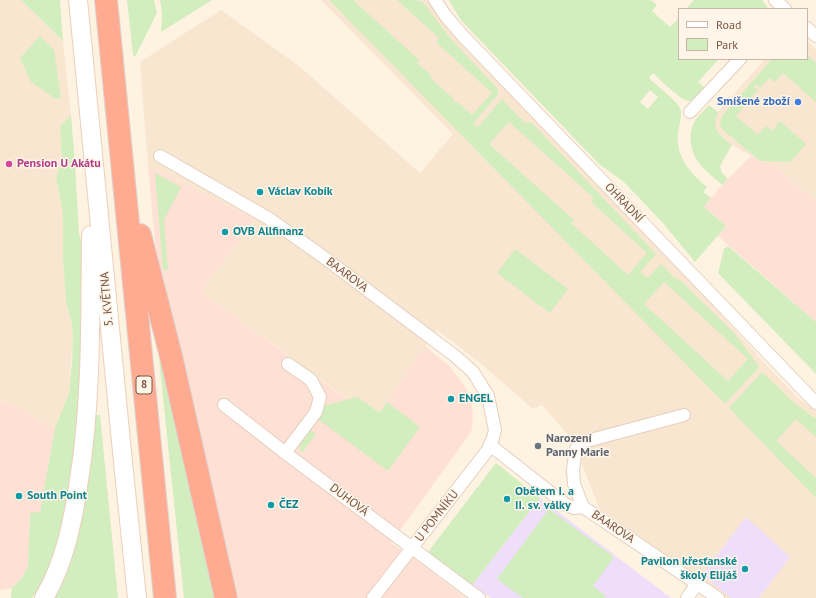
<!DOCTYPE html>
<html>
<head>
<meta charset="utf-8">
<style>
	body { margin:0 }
	#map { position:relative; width:816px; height:598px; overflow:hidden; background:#fef2e1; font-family:"PT Sans",sans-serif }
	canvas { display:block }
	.legend { position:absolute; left:678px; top:8px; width:130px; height:52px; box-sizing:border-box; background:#fff6e9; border:1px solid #c9b6a7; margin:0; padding:5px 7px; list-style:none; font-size:12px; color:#785645 }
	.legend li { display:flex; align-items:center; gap:8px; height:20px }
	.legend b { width:20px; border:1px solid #c9b6a7 }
</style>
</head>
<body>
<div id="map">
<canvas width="816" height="598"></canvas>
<ul class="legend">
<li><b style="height:5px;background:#fff"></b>Road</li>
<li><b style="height:11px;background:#d2edbe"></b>Park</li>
</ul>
</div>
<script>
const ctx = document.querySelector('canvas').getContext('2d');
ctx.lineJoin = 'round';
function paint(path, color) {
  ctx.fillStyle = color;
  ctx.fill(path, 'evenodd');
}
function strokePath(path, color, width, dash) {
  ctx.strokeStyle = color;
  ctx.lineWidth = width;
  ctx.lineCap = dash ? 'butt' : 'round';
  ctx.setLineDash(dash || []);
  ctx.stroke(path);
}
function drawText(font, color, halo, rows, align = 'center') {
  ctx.font = font + ' "PT Sans",sans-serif';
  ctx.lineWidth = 3;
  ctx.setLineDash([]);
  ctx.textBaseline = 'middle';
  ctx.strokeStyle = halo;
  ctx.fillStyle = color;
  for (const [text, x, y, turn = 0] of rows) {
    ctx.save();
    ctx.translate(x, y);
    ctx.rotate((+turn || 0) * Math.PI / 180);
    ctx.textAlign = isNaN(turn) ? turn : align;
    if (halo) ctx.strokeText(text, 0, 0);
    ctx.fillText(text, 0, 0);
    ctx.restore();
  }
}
paint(new Path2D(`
	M0,0h21l42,41 8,74 -11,11 2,32 -6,20 7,35v45l3,44 6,22 1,11 -4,58 -14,35 -14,-6 -25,-16 -16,-5z
	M321,0h109l260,280 78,87 31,32 17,11v188h-90l-127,-90 -19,-49 -11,-23 -27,-31 -9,4 -54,-47 -42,-32 -57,83 -22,-16 -10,2 -147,-107 18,-26 13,-15 23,-32 -107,-53 -8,-104 81,-52 78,56 121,107 33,-39z
	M807,41l9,9v152l-42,-36 -14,-5 -28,-16 -14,-13 -3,-6v-6l3,-8 47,-53h42z`), '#f9e6d1');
paint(new Path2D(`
	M751,156l9,5 14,5 42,36v120l-98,-86 8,-10 -22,-19 18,-22z
	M148,166l107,53 -23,32 -13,15 -18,26 139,102 8,5 11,-2 21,16 45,-67 24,20 17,22 6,17 1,13 -2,14 -80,111 23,15 52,40h-231l-79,-346z
	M0,401l16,5 25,16 14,6 -15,85h-10l-2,54 -7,12 -9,9 -12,2z`), '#ffe0d4');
paint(new Path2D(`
	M540,498l131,100h-180l-19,-13z
	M746,517l44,40 -31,41h-28l-29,-23z`), '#efdefa');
paint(new Path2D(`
	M21,0h39l3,41z
	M127,0h27l3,13 -22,44 -2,-2z
	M160,0h52l-51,32 1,-19z
	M329,0h24l66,60 -2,3 15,13 -2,2 24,21 -1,2 3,2 1,-1 15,13 20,-22 -56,-51 3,-4 -42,-38h19l7,2 26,35 48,51 1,6 -25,30 5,3 24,-28 23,24h7l124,131 -16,18 8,6 13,-14 15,15 5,2 54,53 24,33 -34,37zM509,122l85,76 -3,4 56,51 -19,22 -57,-52 3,-3 -85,-76zM664,282l84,77 -20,22 -84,-77z
	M449,0h202l6,5 -5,6 18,16 9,-9v41h40l-21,23 8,7c-4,4 -10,11 -15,12 -10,1 -30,-21 -38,-28l-4,5c7,7 27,22 31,30 3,7 -1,17 -2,24 -3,24 12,41 29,55l-4,5 8,6 -7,9 22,19 -31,36 -32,-39 -39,-41 -25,-18 -125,-130 -14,-15zM650,90l8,7 -10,12 -8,-7z
	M694,0h68l5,6v3h-81z
	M40,36l14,14 7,48 -5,1 -25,-17 -11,-24z
	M807,55l9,8v39l-33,-29 -8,9 -6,-4 -9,10 -4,-4 -2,3 4,3 -22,26 22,19 8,-9 6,5 8,-10 26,23 -16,18 -30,-1 -38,-32c-3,-5 -2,-9 1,-14l49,-56h35z
	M709,105l9,7c-7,18 1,22 14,33l-12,21 2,7 6,6 -6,6c-7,-7 -17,-14 -23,-22 -9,-12 -12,-31 -3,-44 4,-5 9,-9 13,-14z
	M71,115l4,49 4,70 3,10 2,77 -9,138 -17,85 -13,35 -13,19h-21l1,-10 9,-9 7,-12 2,-54 10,-1 15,-84 14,-35 3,-30 1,-28 -1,-11 -6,-22 -3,-44v-45l-7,-35 6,-20 -2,-32z
	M155,173l26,14 -17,33 4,50h-5z
	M728,246l88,76v52l-98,-101 6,-24z
	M515,249l53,40 -18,24 -53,-40z
	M159,359h2l56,239h-33z
	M762,372l31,30 23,17v18l-20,-18 -20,22 40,37v20l-87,-90z
	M358,397l22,16 7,-11 33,25 -32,44 -69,-51 -8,10 5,4 -12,16 1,1 -3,1 -2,-1v-6l2,-6 24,-34z
	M96,415h4l18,183h-65l29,-82 5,-27z
	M496,463l44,35 -68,87 -44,-33z
	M549,509l65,48 -21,29 13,10 -2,2h-81l-26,-19z`), '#d2edbe');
const street = new Path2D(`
	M435,0l10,15 17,20 354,368
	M775,0l10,9
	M807,28l9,8
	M690,112l50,-53
	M160,156l108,62 50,35 137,103 18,16 15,24 7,34 -2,8 -6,13 -114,147
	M224,405l64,50 191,143
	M490,445l75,59 9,4 9,-1 135,91
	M285,453l31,-41 4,-15 -9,-17 -23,-16
	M583,507l-9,-23 -1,-15 3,-20 7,-7 101,-27
	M687,598l10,-14`);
const secondary = new Path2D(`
	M78,0l45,462 14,136
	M44,598c21,-36 29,-77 35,-118 13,-81 11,-163 12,-245`);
const highway = new Path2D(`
	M106,0l59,598
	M140,235l31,121 55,242`);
strokePath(street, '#e5cfbe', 14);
strokePath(secondary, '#ebd0bb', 20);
strokePath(highway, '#dcd3cf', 24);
strokePath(street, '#fff', 12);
strokePath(secondary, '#fff', 18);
strokePath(highway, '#ffab91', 22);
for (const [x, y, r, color] of [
	[798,102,4,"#3f7fe0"],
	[9,164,4,"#d1479c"],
	[260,192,4,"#0f9aa8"],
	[225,232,4,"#0f9aa8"],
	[451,399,4,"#0f9aa8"],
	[538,446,4,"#6b7280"],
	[19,496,4,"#0f9aa8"],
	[507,499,4,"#0f9aa8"],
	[271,505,4,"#0f9aa8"],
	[745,569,4,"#0f9aa8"]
]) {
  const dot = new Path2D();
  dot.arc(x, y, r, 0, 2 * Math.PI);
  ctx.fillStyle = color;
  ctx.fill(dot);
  strokePath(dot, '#fff6e9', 1.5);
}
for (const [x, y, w] of [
	[144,385,16]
]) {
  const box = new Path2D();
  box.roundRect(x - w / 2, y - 9, w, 18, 3);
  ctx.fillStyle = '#fff6e9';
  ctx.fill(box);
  strokePath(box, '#785645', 1);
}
drawText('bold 11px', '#785645', null, [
	["8",144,385]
]);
drawText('bold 12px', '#366cbe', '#fff6e9', [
	["Smíšené zboží",790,102]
], 'right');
drawText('bold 12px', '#b23c85', '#fff6e9', [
	["Pension U Akátu",17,164]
], 'left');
drawText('bold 12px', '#0d838f', '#fff6e9', [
	["Václav Kobík",268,192],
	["OVB Allfinanz",233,232],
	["ENGEL",459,399],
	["Obětem I. a",515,492],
	["II. sv. války",515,506],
	["South Point",27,496],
	["ČEZ",279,505],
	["Pavilon křesťanské",737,562,"right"],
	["školy Elijáš",737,576,"right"]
], 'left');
drawText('12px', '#785645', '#fff6e9', [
	["OHRADNÍ",624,203,46],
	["BAAROVA",347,275,37],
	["5. KVĚTNA",107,299,-95],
	["DUHOVÁ",349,500,37],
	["U POMNÍKU",437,516,-52],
	["BAAROVA",613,527,34]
]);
drawText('bold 12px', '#5b616d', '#fff6e9', [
	["Narození",546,439],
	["Panny Marie",546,453]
], 'left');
</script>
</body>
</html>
